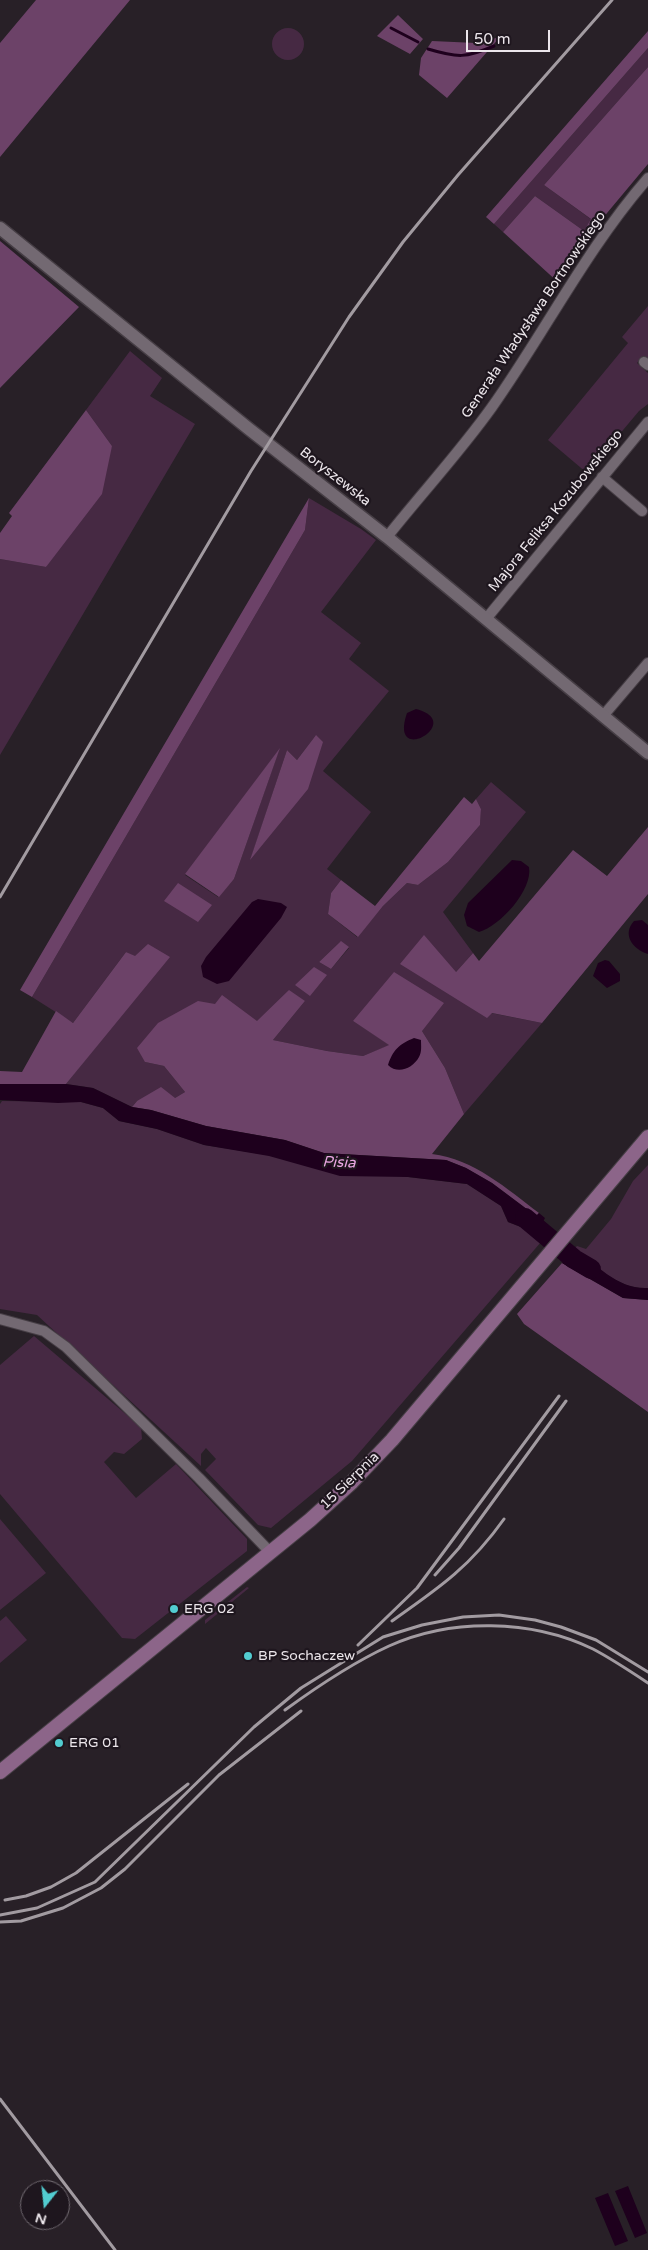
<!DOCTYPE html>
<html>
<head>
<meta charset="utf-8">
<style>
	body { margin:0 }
	#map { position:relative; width:648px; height:2250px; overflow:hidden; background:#282027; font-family:"Varela Round",sans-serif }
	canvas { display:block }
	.north { position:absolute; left:20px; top:2180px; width:50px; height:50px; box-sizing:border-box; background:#1e161e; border:1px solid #706970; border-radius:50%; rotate:196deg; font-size:14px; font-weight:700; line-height:20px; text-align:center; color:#ece6eb }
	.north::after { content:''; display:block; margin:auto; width:18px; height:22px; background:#52ccd0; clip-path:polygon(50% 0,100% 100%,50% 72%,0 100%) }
	.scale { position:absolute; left:466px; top:30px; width:84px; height:22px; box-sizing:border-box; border:2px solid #ece6eb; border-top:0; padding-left:6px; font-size:15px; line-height:18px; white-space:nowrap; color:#ece6eb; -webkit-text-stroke:4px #1e161e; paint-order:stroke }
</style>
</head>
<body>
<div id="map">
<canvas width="648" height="2250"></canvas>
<div class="north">N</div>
<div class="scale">50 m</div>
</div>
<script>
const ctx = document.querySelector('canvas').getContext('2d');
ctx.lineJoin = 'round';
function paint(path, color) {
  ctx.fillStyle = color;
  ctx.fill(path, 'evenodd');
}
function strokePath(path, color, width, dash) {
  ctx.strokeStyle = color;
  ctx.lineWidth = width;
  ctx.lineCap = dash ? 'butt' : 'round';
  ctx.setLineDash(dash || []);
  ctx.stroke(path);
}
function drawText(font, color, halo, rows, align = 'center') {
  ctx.font = font + ' "Varela Round",sans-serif';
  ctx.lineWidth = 4.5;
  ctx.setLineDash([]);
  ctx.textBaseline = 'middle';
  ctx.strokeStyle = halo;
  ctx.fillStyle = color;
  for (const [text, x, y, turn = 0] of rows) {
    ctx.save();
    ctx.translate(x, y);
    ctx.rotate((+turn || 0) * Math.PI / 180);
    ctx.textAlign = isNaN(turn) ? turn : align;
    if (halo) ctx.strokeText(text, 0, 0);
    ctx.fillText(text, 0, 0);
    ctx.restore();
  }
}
paint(new Path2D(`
	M272 44a16 16 0 1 1 32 0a16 16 0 1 1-32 0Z
	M648,48v19l-104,118 48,35 -8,11 -49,-35 -32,36 -9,-8z
	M648,306v53l-5,-3 -6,7 11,10v31l-9,7 -52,62 -39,-33 80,-97 -6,-6z
	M130,351l32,27 -12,18 45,28 -195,331v-196l46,8 66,-121 -26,-36z
	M309,498l52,31 15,11 -55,72 40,31 -12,16 40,32 -66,80 48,41 -44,57 14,11 -10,13 -3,21 29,23 26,-31 24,-23 11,2 30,-23 32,-37 1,-16 -5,-10 15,-17 35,30 -83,100 30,41 -17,19 35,41 51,10 -78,91 -19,-46 -23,-37 -69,-10 37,24 -27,11 -36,-5 -54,-11 32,-39 -48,21 -42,-18 -70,58 19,4 21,26 -10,6 -38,3 -5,6 -39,-19 -27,-4 35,-44 34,-83 -9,-5 -53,71 -41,-26 273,-467zM316,735l-65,123 36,-108 10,10zM279,750l-45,129 -16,18 -33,-22zM340,942l9,6 -18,21 -12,-7z
	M2,1101l79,1 22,6 16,13 38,8 47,16 204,32 59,7 34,22 7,16 18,7 15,13 -189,219 -81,67 -13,-3 -53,-55 11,-11 -10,-11 -5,6v12l-164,-151 -37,-6v-205z
	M648,1165v123c-29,2 -53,-22 -73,-40l2,-2 9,3 25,-30 22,-38z
	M34,1336l107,91 1,12 -18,15 -10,-2 -10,10 32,36 40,-34 71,75v12l-112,88 -13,-1 -122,-144v-129z
	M0,1519l46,54 -46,37z
	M247,1587l2,1 -44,36v-4z
	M6,1616l21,24 -27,23v-42z`), '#462943');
paint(new Path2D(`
	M36,0h94l-130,157v-114z
	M398,15l25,24 -13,15 -33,-18z
	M648,31v17l-154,176 -8,-7z
	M500,37l-53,61 -28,-23 2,-17 11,-17 44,2z
	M648,67v97l-51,61 -37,59 -57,-52 32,-36 49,35 7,-12 -47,-34z
	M0,241l79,66 -79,81z
	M86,410l26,36 -10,48 -56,73 -46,-8v-26l12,-17 -3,-3z
	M309,498l-4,32 -273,467 -12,-7z
	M316,735l7,7 -15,47 -58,71 37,-110 10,10z
	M280,748l-46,131 -15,18 -34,-23z
	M464,797l8,7 4,-5 5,10 -1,16 -32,37 -30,23 -11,-2 -24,23 -25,31 -30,-23 3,-21 10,-13 34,26z
	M648,827v67l-106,129 -50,-10 -5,5 -87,-54 24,-29 32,37 17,-19 6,8 94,-111 34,26z
	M178,883l34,22 -14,17 -34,-21z
	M341,941l8,6 -18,22 -12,-7z
	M148,944l22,13 -104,127h-66v-13l22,1 34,-61 17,12 53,-71 9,4z
	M314,967l13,8 -17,21 -15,-11z
	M394,972l50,31 -22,28 23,37 19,46 -32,40c42,5 75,35 107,59l-3,3 -44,-33 -26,-15 -20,-8 -122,-7 -39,-13 -79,-14 -55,-16 -19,-3 5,-6 24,-14 14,11 10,-6 -21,-26 -19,-4 -8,-14 21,-25 40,-22 17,3 7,-9 35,26 32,-31 16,11 -32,39 54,11 36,5 26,-11 -36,-24z
	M562,1263l61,35 25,2v112l-124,-88 -7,-10z`), '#6c4268');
paint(new Path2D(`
	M416,709c51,13 -28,59 -9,4z
	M512,860l9,1 8,6c4,23 -29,59 -50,65l-12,-6 -3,-11 4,-12z
	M258,899l23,4 6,4 -6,11 -52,63 -12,3 -14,-7 -2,-11 5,-9 46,-55z
	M642,920l6,5v29c-16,-5 -26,-20 -14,-33z
	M605,960l4,1 11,13v7l-13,7 -14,-12 5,-13z
	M414,1038l7,2c0,6 1,12 -2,17 -6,11 -21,18 -31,8 5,-15 11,-21 26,-27z
	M0,1084h66l27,4 39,19 19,3 55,16 79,14 39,13 122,7 20,8 26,15 44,33 3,-3 6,5 -2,4 9,7 -11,13 -15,-13 -18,-7 -7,-16 -34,-22 -59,-7 -68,-1 -71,-20 -65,-11 -47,-16 -38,-8 -16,-13 -22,-6 -23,1 -58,-3z
	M575,1248c21,17 44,42 73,40v12l-25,-2 -61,-35z
	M628,2186l19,47 -12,5 -20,-47z
	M608,2193l20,48 -13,5 -20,-48z`), '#1e001d');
strokePath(new Path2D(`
	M391,28l27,14
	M428,49c30,9 38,9 66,-3`), '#1e001d', 3);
strokePath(new Path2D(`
	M525,1218l49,41 17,10`), '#1e001d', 20);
const minor = new Path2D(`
	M644,362l4,3
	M602,477l40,34
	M387,537c34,-43 73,-85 105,-130 53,-75 95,-159 156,-229
	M486,619l162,-197
	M603,716l45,-53
	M0,1319l44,12 22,16 133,131 71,74`);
const tertiary = new Path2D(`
	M0,228l249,201 138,108 261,216`);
const secondary = new Path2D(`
	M0,1772l310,-252 42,-38 40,-42 256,-303`);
strokePath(minor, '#463e45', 12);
strokePath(tertiary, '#463e45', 15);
strokePath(secondary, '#463e45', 16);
strokePath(minor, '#736972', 10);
strokePath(tertiary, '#736972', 12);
strokePath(secondary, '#8c6589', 14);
strokePath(new Path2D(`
	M0,897l251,-426 98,-154 54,-75 55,-67 154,-175
	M435,1575l24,-27 107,-147
	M392,1621c47,-33 78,-54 112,-102
	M358,1645l59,-57 142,-192
	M285,1710c33,-24 67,-47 104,-64 62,-28 142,-27 204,3 19,10 37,22 55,34
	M5,1900l21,-4 25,-9 25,-14 112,-89
	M0,1915l37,-7 58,-26 159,-155 47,-39 82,-51 39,-12 41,-8 36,-2 36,5 26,7 35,13 52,32
	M0,1922l21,-1 42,-13 38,-20 24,-19 94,-94 82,-64
	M0,2099l115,151`), '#a29ba1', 3);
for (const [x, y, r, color] of [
	[174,1609,5,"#52ccd0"],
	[248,1656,5,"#52ccd0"],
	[59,1743,5,"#52ccd0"]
]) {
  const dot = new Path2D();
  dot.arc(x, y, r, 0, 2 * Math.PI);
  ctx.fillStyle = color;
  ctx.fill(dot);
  strokePath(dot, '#1e161e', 2);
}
drawText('14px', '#ece6eb', '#1e161e', [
	["Generała Władysława Bortnowskiego",534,315,-56],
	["Boryszewska",335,477,38],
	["Majora Feliksa Kozubowskiego",556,511,-51],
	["15 Sierpnia",350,1481,-44]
]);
drawText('14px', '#ece6eb', '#1e161e', [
	["ERG 02",184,1609],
	["BP Sochaczew",258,1656],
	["ERG 01",69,1743]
], 'left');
drawText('italic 15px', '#e9a6e2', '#1e161e', [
	["Pisia",339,1163,2]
]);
</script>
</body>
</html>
